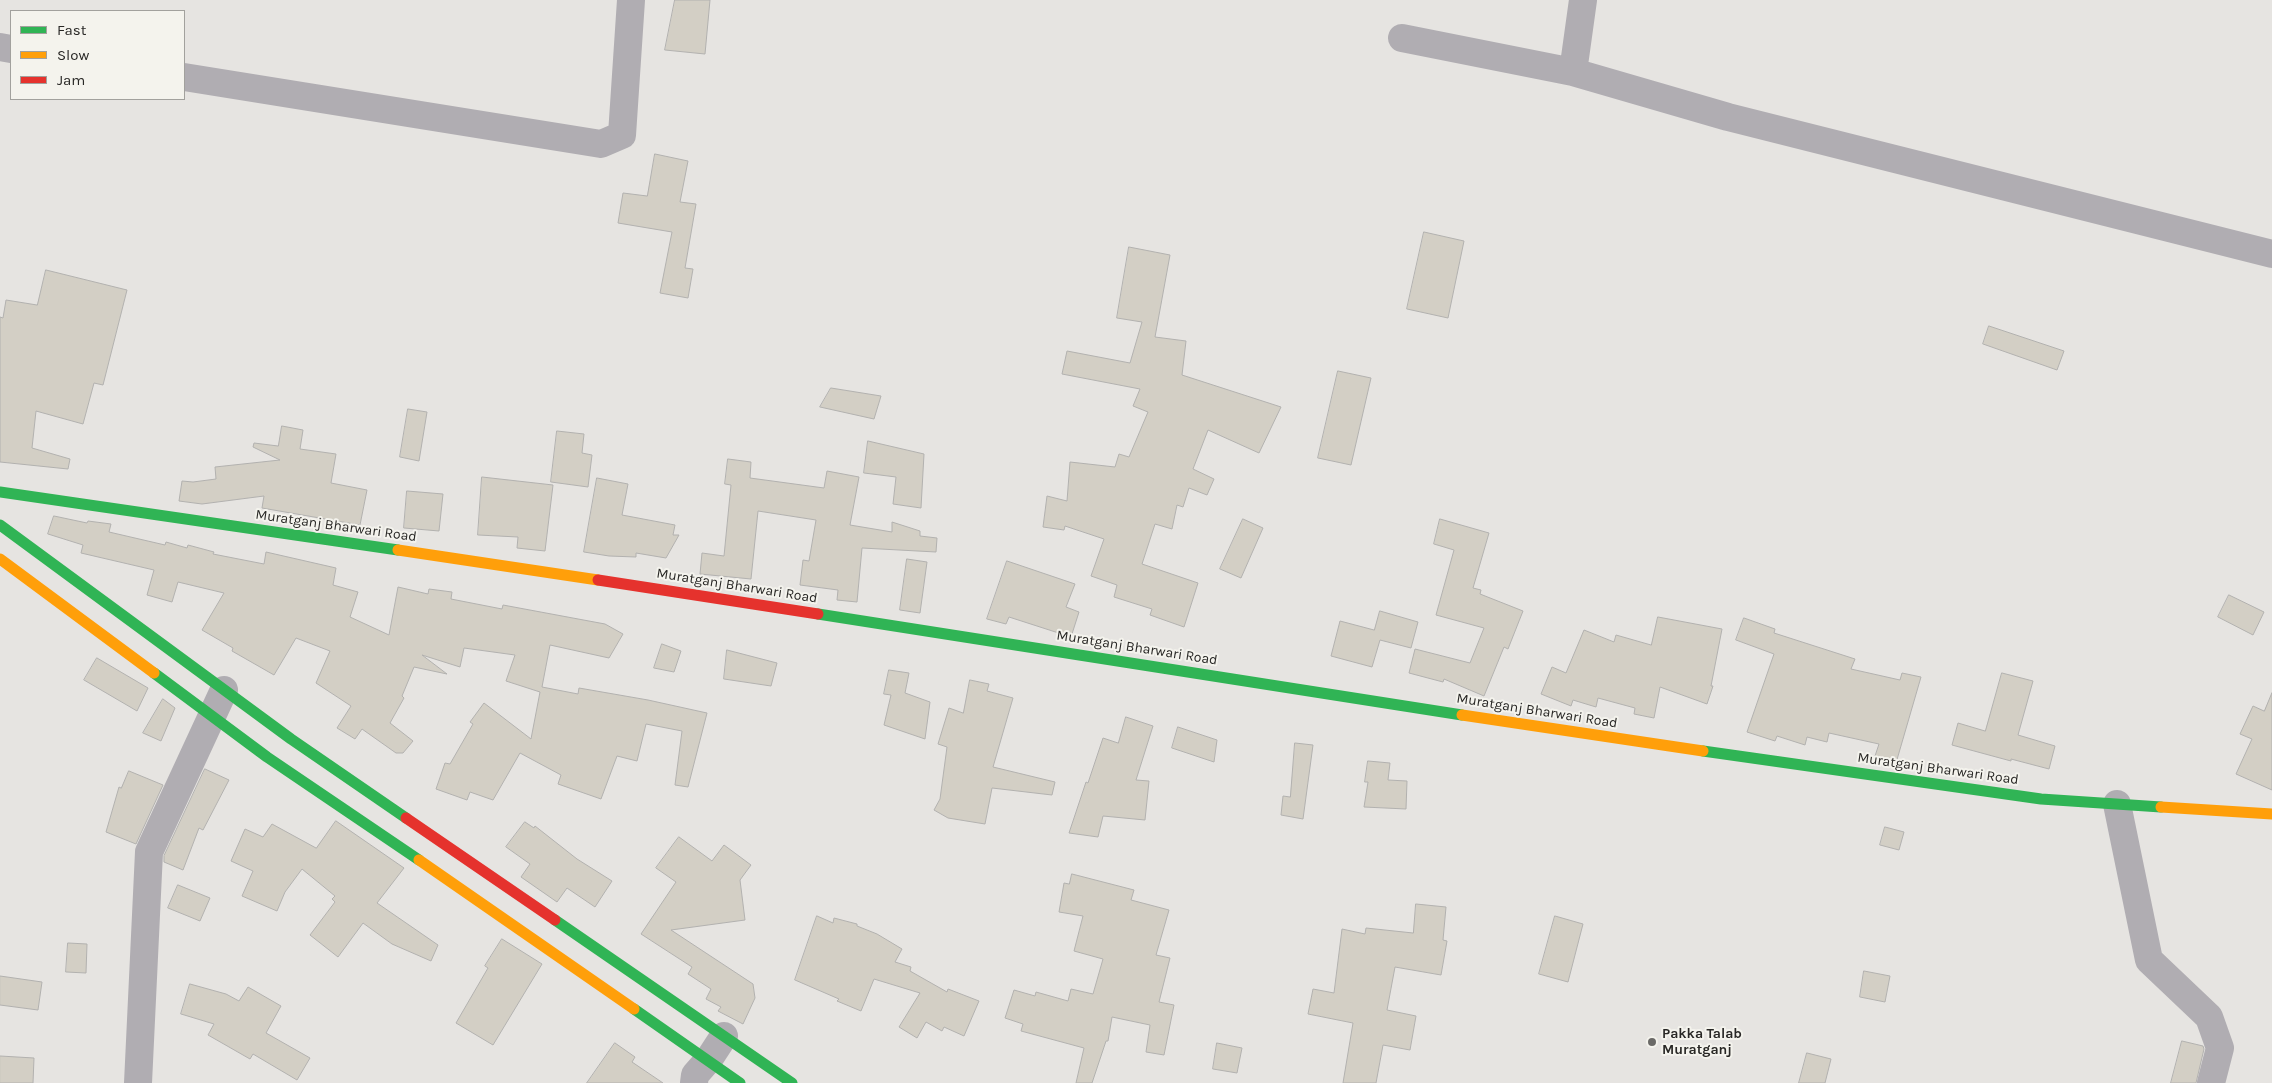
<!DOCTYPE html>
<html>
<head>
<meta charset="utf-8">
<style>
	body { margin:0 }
	#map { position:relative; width:2272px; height:1083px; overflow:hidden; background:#e6e4e1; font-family:Karla,sans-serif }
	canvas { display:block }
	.legend { position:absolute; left:10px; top:10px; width:175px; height:90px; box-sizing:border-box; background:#f4f3ed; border:1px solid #a2a19d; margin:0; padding:6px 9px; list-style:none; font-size:15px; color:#282725 }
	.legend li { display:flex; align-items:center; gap:10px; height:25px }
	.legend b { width:25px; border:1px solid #a2a19d }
</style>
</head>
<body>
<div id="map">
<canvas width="2272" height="1083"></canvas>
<ul class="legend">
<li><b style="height:6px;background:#30b455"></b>Fast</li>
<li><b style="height:6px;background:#ff9f0a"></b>Slow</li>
<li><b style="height:6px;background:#e5322d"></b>Jam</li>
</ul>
</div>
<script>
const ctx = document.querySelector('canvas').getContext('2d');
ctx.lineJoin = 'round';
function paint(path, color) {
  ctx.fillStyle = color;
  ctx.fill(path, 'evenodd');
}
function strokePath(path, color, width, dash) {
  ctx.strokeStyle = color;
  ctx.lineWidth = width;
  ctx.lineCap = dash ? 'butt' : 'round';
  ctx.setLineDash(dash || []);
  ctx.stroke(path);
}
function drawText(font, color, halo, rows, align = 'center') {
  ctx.font = font + ' Karla,sans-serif';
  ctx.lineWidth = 4;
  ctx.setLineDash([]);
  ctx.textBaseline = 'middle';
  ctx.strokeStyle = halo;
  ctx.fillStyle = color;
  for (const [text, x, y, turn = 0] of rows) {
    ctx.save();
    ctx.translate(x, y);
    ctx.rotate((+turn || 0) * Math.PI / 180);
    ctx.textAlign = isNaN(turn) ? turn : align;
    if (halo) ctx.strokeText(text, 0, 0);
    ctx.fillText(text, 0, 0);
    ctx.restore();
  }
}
const building = new Path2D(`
	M675,0h35l-5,54 -40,-4z
	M655,154l33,7 -8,41 16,2 -11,64 8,1 -5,29 -28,-5 12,-61 -54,-9 5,-30 24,3z
	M1424,232l40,9 -16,77 -41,-9z
	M1129,247l41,8 -15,82 31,4 -4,34 99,32 -22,46 -51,-23 -15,39 21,10 -7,16 -18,-7 -6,19 -6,-2 -5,24 -17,-5 -13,40 56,19 -14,44 -34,-12 2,-6 -38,-12 3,-12 -26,-9 13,-37 -39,-13 -1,4 -21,-3 4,-31 20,5 3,-39 45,5 4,-13 10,3 19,-45 -15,-6 7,-17 -78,-15 5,-23 63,12 12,-41 -25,-4z
	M46,270l81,20 -24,95 -9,-2 -11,41 -47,-13 -4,37 38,11 -2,10 -68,-7v-145l3,1 3,-18 31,5z
	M1989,326l75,25 -7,19 -74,-26z
	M1338,371l33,7 -20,87 -33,-7z
	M831,388l50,8 -7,23 -54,-12z
	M408,409l19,3 -8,49 -19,-4z
	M282,426l21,4 -3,19 36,5 -5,29 36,7 -7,35 -98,-17 2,-12 -62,8 -23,-3 3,-20 11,1 23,-3 -1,-12 65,-7 -27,-13 1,-4 24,3z
	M557,431l27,3 -2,19 10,2 -4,32 -37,-5z
	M868,441l56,13 -3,54 -28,-4 3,-27 -32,-4z
	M728,459l23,3 -1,16 74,10 3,-17 32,6 -9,48 42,7v-10l28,9v5l17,2 -1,14 -74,-4 -5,54 -20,-2 1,-10 -38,-5 3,-25 6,1 7,-41 -58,-9 -7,68 -51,-5 2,-21 22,3 7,-71 -6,-1z
	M482,477l71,8 -8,66 -28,-3 1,-11 -40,-2z
	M597,478l31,6 -6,31 53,10 -2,10h6l-13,23 -30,-5v4l-27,-1 -25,-4z
	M407,491l36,3 -4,37 -35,-3z
	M54,516l33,7 1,-2 23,3 -2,8 56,13 1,-3 21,6 1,-3 26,7 -1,2 51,10 2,-12 70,16 -3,17 25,7 -8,25 39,18 9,-48 30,7 1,-5 23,3 -1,7 51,10 1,-4 102,19 18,10 -14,24 -59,-13 -8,42 36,7 1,-6 69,12 59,13 -19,74 -13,-2 7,-54 -36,-7 -9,37 -20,-5 -16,43 -43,-15 3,-9 -41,-22 -27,47 -23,-8 -3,8 -31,-11 9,-26 5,1 23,-40 -3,-2 14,-19 47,36 9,-47 -34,-11 9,-26 -51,-7 -4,19 -38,-12 25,19 -33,-7 -12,29 2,2 -14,25 23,18 -10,12h-7l-34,-24 -7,10 -18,-11 14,-22 -35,-23 14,-32 -34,-13 -22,37 -42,-24 1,-3 -31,-18 22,-37 -46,-11 -6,20 -25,-7 7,-25 -73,-17 2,-8 -35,-11z
	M1243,519l20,9 -22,50 -21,-9z
	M1440,519l49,14 -16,55 8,2 -1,4 43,17 -15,38 -4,-2 -20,49 -40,-17 -1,3 -34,-9 6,-24 55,14 14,-35 -48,-13 18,-65 -20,-6z
	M907,559l20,3 -7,51 -20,-3z
	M1007,561l68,23 -9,23 13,5 -8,25 -62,-20 -3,7 -19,-5z
	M2229,595l35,17 -11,23 -35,-18z
	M1380,611l38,11 -7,26 -31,-8 -8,27 -41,-11 9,-35 34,9z
	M1658,617l64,12 -11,57h2l-6,18 -47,-17 -6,31 -20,-4 1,-6 -37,-10 -2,9 -23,-7 -2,6 -30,-12 11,-27 14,6 18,-43 30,12 2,-7 35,10z
	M1744,618l31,11 -1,4 81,26 -4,10 49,11 2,-7 19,4 -25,86 -21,-7 4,-12 -50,-11 -2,9 -20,-5 -2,8 -28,-9 -2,5 -28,-9 27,-78 -38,-14z
	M662,644l19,7 -7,21 -20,-4z
	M727,650l50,13 -6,23 -47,-7z
	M97,658l51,30 -11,23 -53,-31z
	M889,670l20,3 -4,20 25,9 -5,37 -41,-14 7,-30 -7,-1z
	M2002,673l31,8 -15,54 37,11 -6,23 -38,-10v2l-59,-16 6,-22 27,8z
	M970,680l19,4 -2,7 26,7 -20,69 62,15 -3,13 -60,-7 -7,36 -37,-6 -14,-8 6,-11 7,-52 -9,-3 11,-36 14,5z
	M2272,693v97l-36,-16 16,-35 -12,-5 13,-28 11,5z
	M163,699l12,9 -14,33 -18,-8z
	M1126,717l27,9 -17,54 13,1 -4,39 -42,-4 -5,21 -29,-4 17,-51 2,1 15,-45 15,5z
	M1178,727l39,13 -3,22 -42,-14z
	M1295,743l18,2 -10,74 -22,-4 2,-19 7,1z
	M1368,761l22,2 -2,17 19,1 -1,28 -42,-2 4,-25h-3z
	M205,769l24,11 -26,50 -4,-2 -16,42 -19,-8v-6z
	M129,771l34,14 -27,59 -30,-12 13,-45 2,1z
	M336,821l68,47 -27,35 61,42 -7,16 -39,-17 -29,-21 -25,34 -28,-22 25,-33 -3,-3 3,-3 -33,-27 -17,23 -8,19 -35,-15 11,-25 -22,-10 14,-32 18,8 9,-13 44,24z
	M525,822l9,6 1,-2 42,33 35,22 -17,26 -28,-19 -10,14 -36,-25 9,-13 -24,-17z
	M1885,827l19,5 -5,18 -19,-5z
	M679,837l33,24 12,-16 27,20 -11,15 5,40 -74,10 82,54 2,14 -12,26 -25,-13 3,-4 -15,-8 5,-10 -23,-15 4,-7 -51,-33 35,-52 -20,-14z
	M1072,874l62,16 -3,10 38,10 -13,45 14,3 -11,44 15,3 -10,50 -18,-3 4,-27 -38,-8 -4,24h-2l-14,42h-16l8,-35 -63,-17 2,-7 -18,-6 9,-28 21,6 1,-4 32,9 3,-12 22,5 10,-35 -29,-8 9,-35 -24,-4 5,-29 5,1z
	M178,885l32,13 -10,23 -32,-13z
	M1416,904l30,3 -3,33 4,1 -6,34 -46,-8 -8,43 29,6 -6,34 -27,-5 -7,38h-33l10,-60 -45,-9 5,-25 21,4 8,-64 23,5 1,-6 47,5z
	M817,916l16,7 1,-5 23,6v2l20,8 25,15 -7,13 16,5 -1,4 37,21 1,-3 31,12 -15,35 -20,-9 -2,4 -16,-9 -9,16 -18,-11 21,-34 -46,-14 -13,32 -24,-10 2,-2 -44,-19z
	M1555,916l28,8 -15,58 -29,-8z
	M502,939l40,25 -49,81 -37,-22 32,-55 -3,-2z
	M68,943l19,1 -1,29 -20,-1z
	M1864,971l26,5 -5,26 -25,-5z
	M0,976l42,6 -4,28 -38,-5z
	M190,984l36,10 13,7 9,-14 33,19 -15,27 44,25 -13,22 -44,-26 -3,5 -42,-24 6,-11 -33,-10z
	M2182,1041l21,5 1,3 -8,34h-25z
	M615,1043l20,14 -3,5 31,21h-76z
	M1217,1043l25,5 -5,25 -24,-4z
	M1807,1053l24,6 -6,24h-26z
	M0,1056l34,2 -1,25h-33z`);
paint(building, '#d3cfc5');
strokePath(building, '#b2b1af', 1);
strokePath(new Path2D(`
	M1402,38l171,34 155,45 544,137
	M0,47l11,2
	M1573,72l10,-72
	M184,77l417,67 21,-9 9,-135
	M2117,804l32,156 60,57 11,31 -9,35
	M138,1083l11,-231 75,-162
	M694,1083l1,-8 14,-16 15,-23`), '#b0adb2', 28);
strokePath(new Path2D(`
	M0,492l398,58
	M0,525l291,214 115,79
	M818,614l644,101
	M154,673l113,84 152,103
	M1703,751l338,48 120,8
	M555,920l237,163
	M634,1009l106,74`), '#30b455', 11);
strokePath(new Path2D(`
	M398,550l200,30
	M0,559l154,114
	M1462,715l241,36
	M2161,807l111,7
	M419,860l215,149`), '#ff9f0a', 11);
strokePath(new Path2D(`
	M598,580l220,34
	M406,818l149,102`), '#e5322d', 11);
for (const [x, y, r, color] of [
	[1652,1042,5,"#6a6967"]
]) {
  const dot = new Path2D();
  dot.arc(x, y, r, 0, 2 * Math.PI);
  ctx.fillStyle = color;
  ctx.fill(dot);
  strokePath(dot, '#f4f3ed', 2);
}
drawText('14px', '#282725', '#f4f3ed', [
	["Muratganj Bharwari Road",336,526,8],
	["Muratganj Bharwari Road",737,586,9],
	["Muratganj Bharwari Road",1137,648,9],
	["Muratganj Bharwari Road",1537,711,9],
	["Muratganj Bharwari Road",1938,769,8]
]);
drawText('bold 14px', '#282725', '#f4f3ed', [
	["Pakka Talab",1662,1034],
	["Muratganj",1662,1050]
], 'left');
</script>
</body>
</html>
